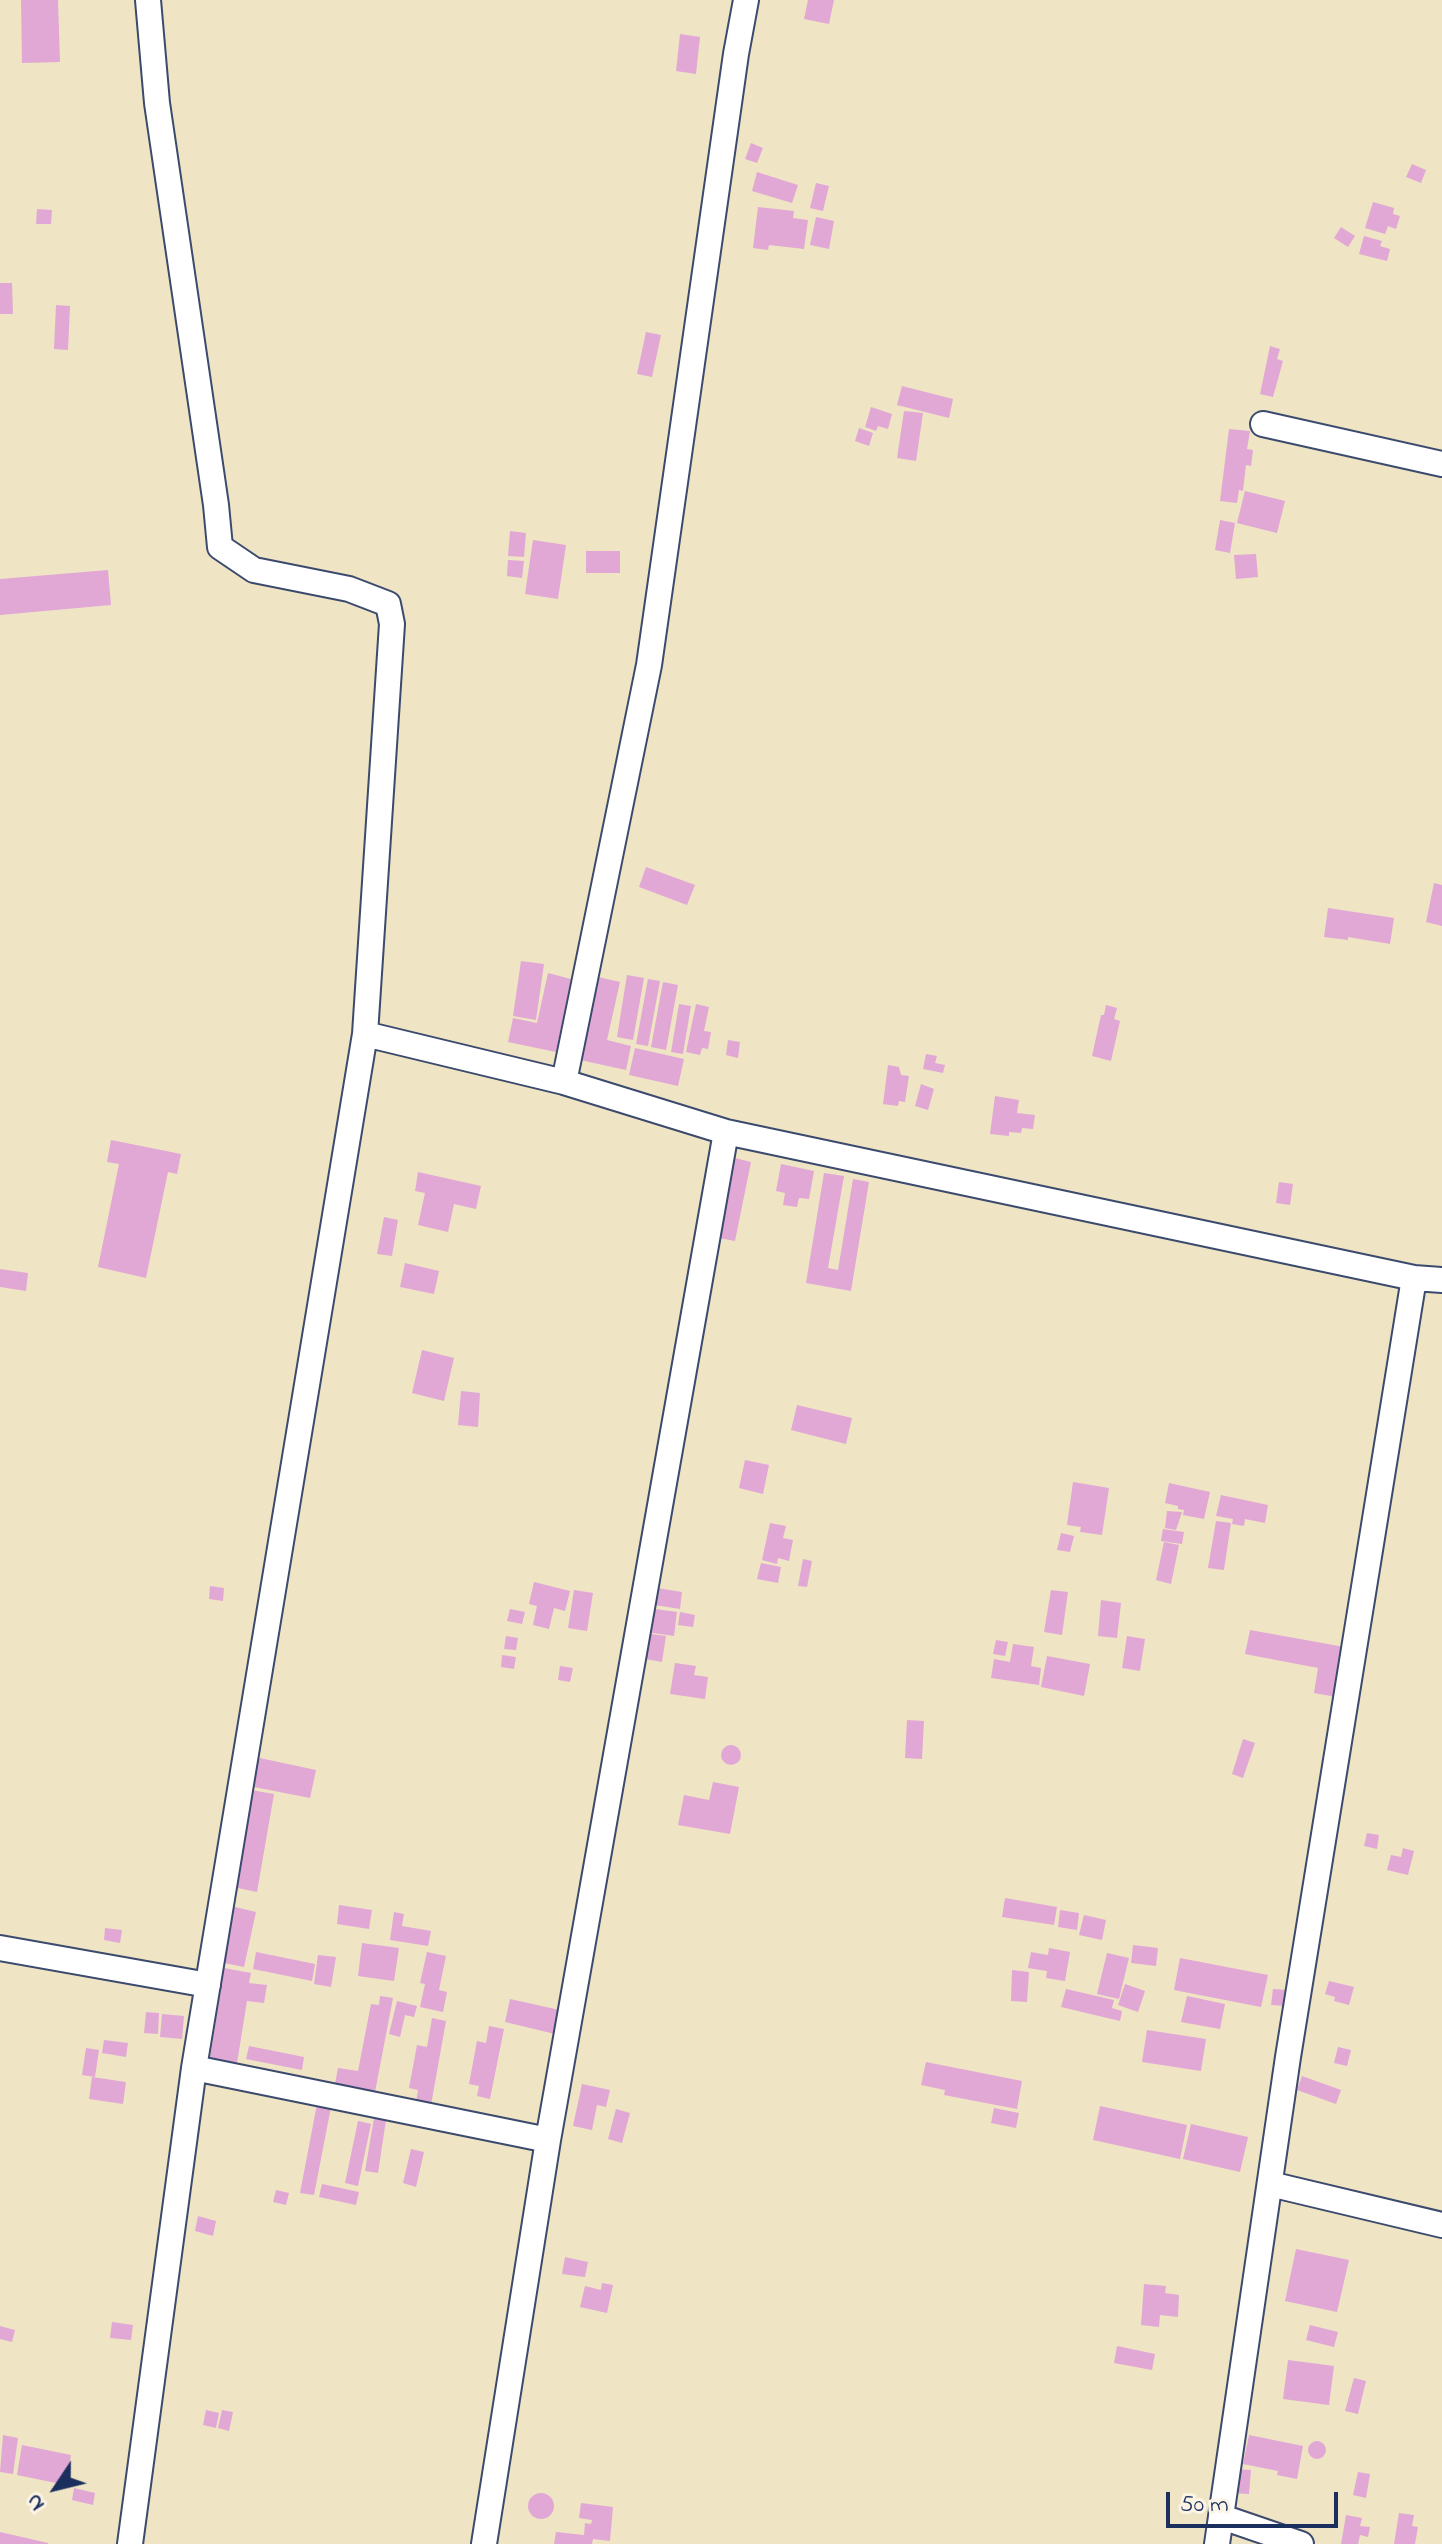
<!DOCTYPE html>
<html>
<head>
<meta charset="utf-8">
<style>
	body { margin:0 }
	#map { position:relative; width:1442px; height:2544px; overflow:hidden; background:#efe4c4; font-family:"Indie Flower",sans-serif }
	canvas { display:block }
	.north { position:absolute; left:16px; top:2448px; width:80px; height:80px; -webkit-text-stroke:6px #fcf5e5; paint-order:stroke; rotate:235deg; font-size:22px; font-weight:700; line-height:32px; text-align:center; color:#1b2f5e }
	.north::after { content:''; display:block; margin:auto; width:28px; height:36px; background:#1b2f5e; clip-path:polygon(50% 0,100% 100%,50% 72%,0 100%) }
	.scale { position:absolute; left:1166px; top:2492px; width:172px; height:36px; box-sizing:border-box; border:4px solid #1b2f5e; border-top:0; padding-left:10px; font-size:24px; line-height:28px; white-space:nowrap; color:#1b2f5e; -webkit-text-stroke:6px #fcf5e5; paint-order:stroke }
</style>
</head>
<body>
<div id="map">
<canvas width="1442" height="2544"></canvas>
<div class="north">N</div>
<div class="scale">50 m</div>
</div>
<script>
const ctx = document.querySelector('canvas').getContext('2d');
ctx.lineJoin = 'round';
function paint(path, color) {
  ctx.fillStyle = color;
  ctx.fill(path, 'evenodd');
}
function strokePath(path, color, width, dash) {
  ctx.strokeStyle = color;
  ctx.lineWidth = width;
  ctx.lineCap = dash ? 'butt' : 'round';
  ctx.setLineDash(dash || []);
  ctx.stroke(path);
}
paint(new Path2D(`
	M21,0h37l2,62 -38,1z
	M808,0h26l-5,24 -25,-5z
	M680,34l20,3 -4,37 -20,-3z
	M751,143l12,5 -6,15 -12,-4z
	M1412,164l14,6 -5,13 -15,-6z
	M757,172l41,13 -6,18 -40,-12z
	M816,183l13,3 -6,25 -13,-3z
	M1373,202l21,6 -1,6 7,2 -4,13 -8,-3 -3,8 -20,-6z
	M758,207l36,4 -1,7 15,2 -4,29 -35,-4 -1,5 -15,-2z
	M37,209l15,1 -1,14h-15z
	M816,217l18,4 -5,28 -19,-4z
	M1341,227l14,9 -7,11 -14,-9z
	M1364,236l18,5 -2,5 10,3 -3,12 -28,-7z
	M0,283h12l1,31h-13z
	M56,305l14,1 -2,44 -14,-1z
	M646,332l15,3 -9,42 -15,-3z
	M1270,346l10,3 -3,10 6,2 -10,36 -13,-3z
	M902,386l51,13 -4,19 -52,-13z
	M871,407l21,7 -4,15 -10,-3 -2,5 -11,-4z
	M904,411l19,2 -7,48 -19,-3z
	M859,428l14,5 -4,13 -14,-5z
	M1229,429l21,2 -3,18 6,1 -2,16 -5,-1 -3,26 -4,-1 -2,13 -17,-2z
	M1245,491l40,10 -8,32 -40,-10z
	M1220,520l15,3 -5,30 -15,-3z
	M510,531l16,2 -2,24 -16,-1z
	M533,540l33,5 -8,54 -33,-5z
	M586,551h34v22h-34z
	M1256,554l2,23 -22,2 -2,-24z
	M508,560l16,1 -2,17 -15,-2z
	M108,570l3,35 -111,10v-36z
	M646,867l49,18 -8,20 -48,-18z
	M1434,883l8,2v41l-16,-4z
	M1328,908l66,10 -4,26 -42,-7v3l-24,-3z
	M521,961l23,3 -8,56 -23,-4z
	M548,973l23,6 -15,73 -48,-10 5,-24 24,5z
	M627,975l17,3 -11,62 -16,-3z
	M598,977l22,5 -13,58 24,6 -5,24 -46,-10z
	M648,979l12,2 -12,65 -12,-2z
	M663,982l15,3 -12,65 -15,-3z
	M679,1004l12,2 -8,48 -12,-2z
	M696,1004l13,3 -5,24 7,1 -3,17 -6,-1 -2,7 -14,-3z
	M1106,1005l11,3 -3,11 6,2 -9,40 -19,-5 9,-41h3z
	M728,1040l12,2 -2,16 -12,-3z
	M635,1048l49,11 -6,27 -49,-11z
	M926,1054l11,2 -2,7 10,2 -2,8 -20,-4z
	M888,1065l11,2 2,8 8,1 -4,26 -6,-1 -1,5 -15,-2z
	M921,1084l13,5 -6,21 -13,-4z
	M995,1096l24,4 -2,13 18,2 -2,14 -11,-1 -1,5 -12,-1v4l-19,-2z
	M111,1140l70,14 -4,20 -9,-2 -22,106 -48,-11 21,-103 -12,-2z
	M735,1158l16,4 -16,79 -16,-3z
	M781,1164l33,7 -5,28 -10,-1 -2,9 -14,-2 2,-12 -9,-2z
	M418,1172l63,14 -5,23 -22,-5 -6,28 -30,-7 7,-32 -10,-2z
	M824,1173l20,3 -16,92 10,2 15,-91 16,3 -18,109 -45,-8z
	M1279,1182l14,2 -3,21 -14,-2z
	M384,1217l14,3 -6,36 -15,-2z
	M405,1263l34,8 -5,23 -34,-7z
	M0,1269l28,4 -2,18 -26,-4z
	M422,1350l32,8 -10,43 -32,-8z
	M461,1391l19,2 -2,34 -20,-2z
	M797,1405l55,13 -6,26 -55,-14z
	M745,1460l24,5 -6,29 -24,-6z
	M1073,1482l36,6 -7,47 -22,-3 1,-5 -14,-2z
	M1169,1483l41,9 -6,27 -21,-4 1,-5 -6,-1v-3l-13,-3z
	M1221,1495l47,10 -3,18 -20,-4 -1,7 -12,-2 1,-5 -17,-3z
	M1167,1511l15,1 -6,18 -11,-2z
	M1216,1521l15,2 -7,47 -16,-2z
	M770,1523l16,3 -3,12 10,2 -4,21 -11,-3 -1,6 -15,-4z
	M1163,1529l21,3 -2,12 -21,-3z
	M1061,1533l13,3 -4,16 -13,-2z
	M1164,1542l15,3 -8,39 -15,-4z
	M803,1559l9,2 -5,26 -9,-1z
	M761,1563l20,4 -3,16 -21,-4z
	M534,1582l36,9 -5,20 -11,-3 -5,21 -16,-4 4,-19 -8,-2z
	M210,1586l14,2 -1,13 -14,-2z
	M651,1587l31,5 -2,17 -32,-5z
	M574,1590l19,3 -6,38 -19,-3z
	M1051,1590l17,2 -6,43 -18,-3z
	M1101,1600l20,3 -4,35 -19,-2z
	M648,1608l29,4 -3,24 -28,-4z
	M510,1609l15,3 -3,12 -15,-3z
	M680,1612l15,3 -2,12 -15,-2z
	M1250,1630l100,18 -8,50 -28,-5 4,-25 -73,-14z
	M644,1633l22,3 -4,26 -22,-4z
	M506,1636l12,2 -2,12 -12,-1z
	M1127,1636l18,3 -5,32 -18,-3z
	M996,1640l12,2 -3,14 -12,-2z
	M1013,1644l21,3 -3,19 10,2 -2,17 -48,-7 3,-19 16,3z
	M502,1655l14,2 -2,12 -13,-2z
	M1047,1656l43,8 -6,32 -43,-9z
	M675,1663l21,3 -2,9 14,2 -3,22 -35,-5z
	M560,1666l13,2 -3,14 -12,-2z
	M907,1720l17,1 -2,38 -17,-1z
	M1243,1739l12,4 -12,35 -11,-4z
	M721 1755a10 10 0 1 1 20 0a10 10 0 1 1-20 0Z
	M255,1757l61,13 -6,28 -61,-12z
	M713,1782l26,5 -9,47 -52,-9 6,-30 25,5z
	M251,1790l23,4 -17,98 -24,-5z
	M1367,1833l12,2 -2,14 -13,-3z
	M1403,1848l11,3 -6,24 -21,-5 4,-15 10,2z
	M1005,1898l52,9 -3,18 -52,-8z
	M339,1905l33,5 -3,19 -32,-5z
	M231,1906l25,6 -12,55 -25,-5z
	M1060,1910l19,3 -2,17 -19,-3z
	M394,1912l10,2 -2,12 29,5 -3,15 -38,-6z
	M1084,1915l22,5 -4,20 -23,-5z
	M105,1928l17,2 -2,13 -16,-3z
	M362,1943l37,5 -5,33 -36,-5z
	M1133,1945l25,3 -2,18 -25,-3z
	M1049,1948l21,4 -5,29 -19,-3 1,-7 -19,-3 3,-16 17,3z
	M256,1952l59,12 -3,17 -59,-12z
	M427,1952l19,4 -7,34 8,2 -4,20 -23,-5 5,-23 -5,-1z
	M1107,1953l22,5 -10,41 -22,-5z
	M318,1955l18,2 -5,30 -17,-3z
	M1180,1958l88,17 -7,32 -87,-17z
	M224,1968l27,5 -2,10 18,2 -3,18 -17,-2 -10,62 -27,-5z
	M1012,1970l17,2 -2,30 -16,-1z
	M1329,1981l25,6 -5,18 -15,-4 1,-4 -10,-3z
	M1125,1984l20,7 -7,21 -20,-7z
	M1066,1989l48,11 -2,8 10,3 -2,10 -59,-14z
	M1273,1989l14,1 -1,16 -15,-1z
	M380,1996l13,2 -18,94 -40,-8 3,-16 20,3 13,-67 8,1z
	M1187,1996l38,8 -5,25 -39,-7z
	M510,1999l54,12 -5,24 -54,-13z
	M397,2001l20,5 -3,11 -9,-2 -5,22 -11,-3z
	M146,2012l13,1 -1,21 -14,-1z
	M162,2014l22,2 -2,23 -22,-2z
	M432,2018l14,3 -15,84 -15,-3 2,-12 -9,-2 8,-43 10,2z
	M489,2026l15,3 -14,70 -13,-3 2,-10 -10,-2 8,-43 9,2z
	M1147,2030l59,9 -5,32 -59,-9z
	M104,2040l24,3 -2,14 -24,-4z
	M249,2046l55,11 -2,13 -56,-11z
	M1338,2047l13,3 -4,16 -13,-3z
	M86,2048l13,2 -4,27 -13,-2z
	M926,2062l96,19 -5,28 -73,-14 1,-5 -24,-5z
	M1302,2076l39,14 -5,14 -39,-14z
	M92,2077l34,5 -3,22 -34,-5z
	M582,2084l28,6 -4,17 -9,-2 -5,25 -19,-4z
	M317,2104l14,3 -17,88 -14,-2z
	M1100,2106l87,19 -7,34 -87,-19z
	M994,2108l25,5 -3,15 -25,-5z
	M616,2109l14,4 -8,30 -14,-4z
	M374,2118l12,2 -8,53 -13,-2z
	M358,2121l13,3 -13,62 -13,-3z
	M1191,2124l57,13 -8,35 -57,-13z
	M411,2149l13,3 -8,35 -13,-4z
	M322,2184l37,8 -3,13 -37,-8z
	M276,2190l13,3 -3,12 -13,-3z
	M198,2216l18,5 -3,15 -18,-5z
	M1296,2249l53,11 -12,52 -52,-11z
	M565,2257l23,5 -3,15 -23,-3z
	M602,2283l11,2 -6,28 -27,-6 5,-21 16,4z
	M1144,2284l22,2 -1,7 14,2 -1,22 -18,-2 -1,12 -18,-2z
	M112,2322l21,3 -2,15 -21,-2z
	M1310,2325l28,7 -4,15 -28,-7z
	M0,2326l15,4 -3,12 -12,-3z
	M1117,2346l38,8 -3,16 -38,-7z
	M1288,2360l46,6 -5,39 -46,-6z
	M1354,2378l12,3 -8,33 -13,-3z
	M206,2410l13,3 -3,15 -13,-3z
	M222,2410l11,2 -4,19 -11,-3z
	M3,2435l15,3 -5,36 -13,-2z
	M1249,2435l54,11 -6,33 -20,-4 1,-4 -35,-7z
	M1308 2450a9 9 0 1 1 18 0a9 9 0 1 1-18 0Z
	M22,2445l49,10 -5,30 -49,-10z
	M1235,2469l16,1 -2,24 -16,-1z
	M1358,2472l12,2 -4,24 -13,-3z
	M74,2488l21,5 -2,12 -21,-5z
	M528 2506a13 13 0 1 1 26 0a13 13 0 1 1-26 0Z
	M581,2503l32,4 -3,34 -17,-2 -1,5h-38l2,-12 28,3 1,-12 6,1 1,-4 -13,-2z
	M1399,2513l15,2 -2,11 6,1 -3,17h-21z
	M1346,2515l16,3 -2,8 10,1 -2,10 -8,-2 -2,9h-17z
	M0,2532l48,11v1h-48z`), '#e1a8d6');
const minor = new Path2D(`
	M148,0l9,103 59,402 4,42 34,23 95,19 39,15 4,20 -27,410
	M1263,424l179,40
	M564,1082l85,-417 87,-611 10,-54
	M0,1948l208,37
	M194,2068l354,72
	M1270,2184l172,41
	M1222,2517l79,27
	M130,2544l64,-476 171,-1034 199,48 162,50 688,146 28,2
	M484,2544l64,-404 178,-1008
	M1217,2544l71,-487 126,-779`);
strokePath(minor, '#3b4a6d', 28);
strokePath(minor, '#fff', 24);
</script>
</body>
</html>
